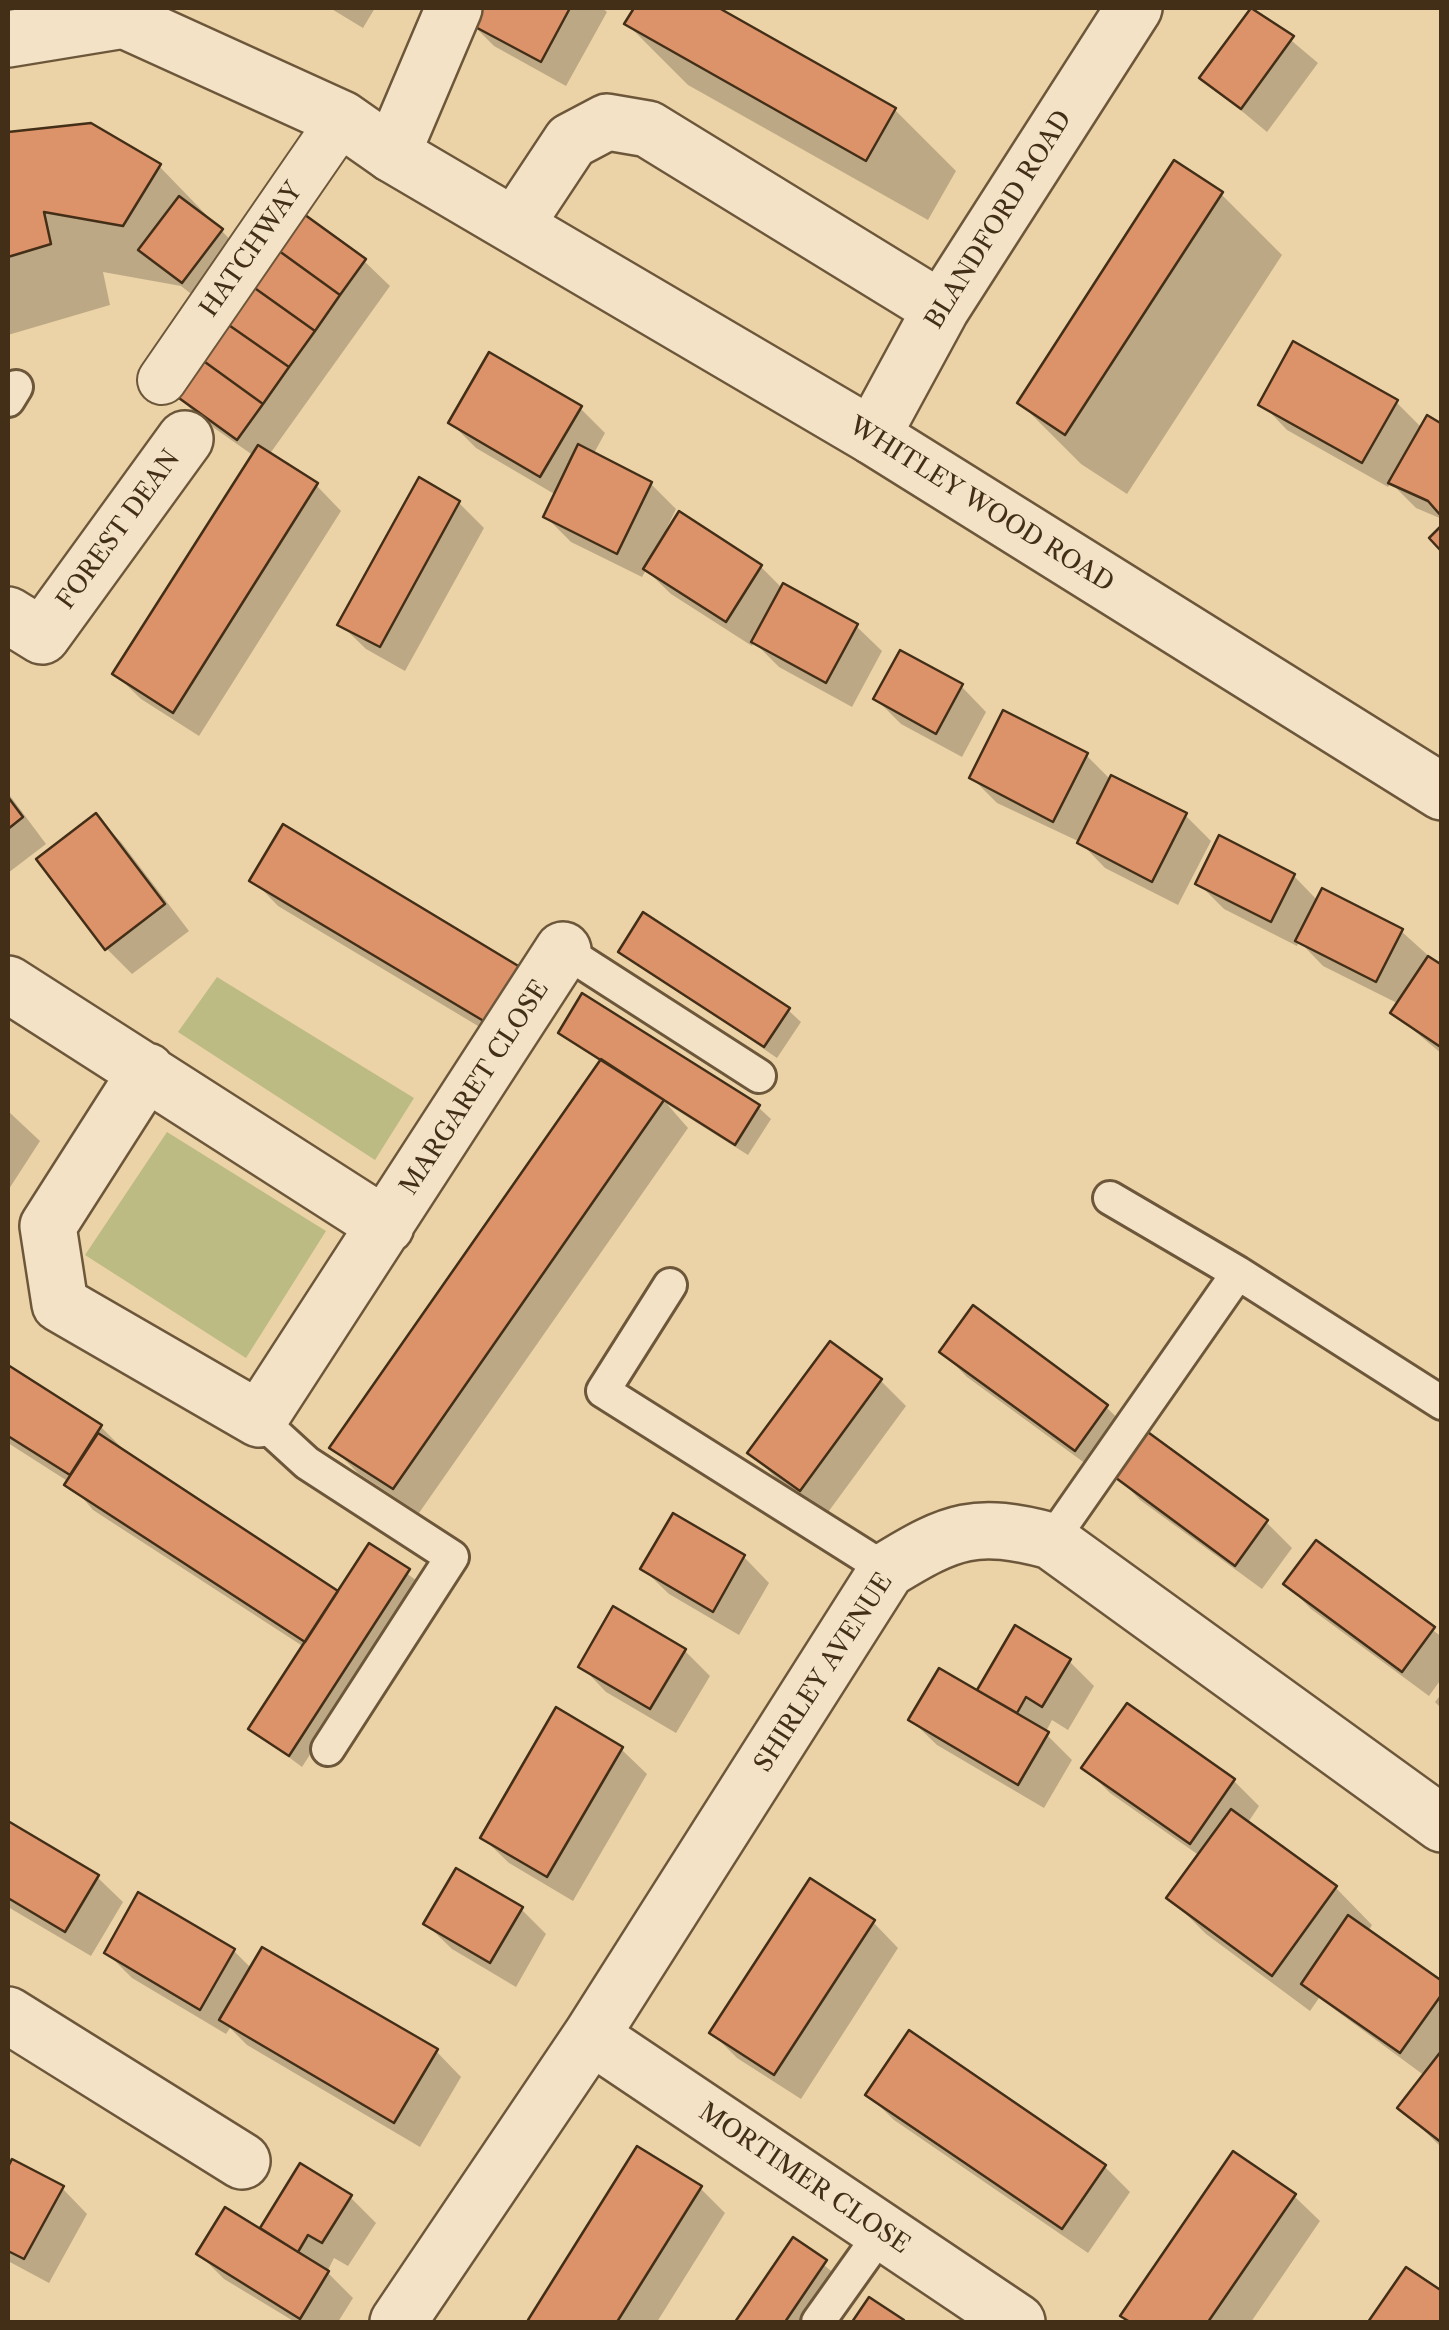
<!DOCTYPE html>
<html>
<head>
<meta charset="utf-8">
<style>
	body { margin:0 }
	#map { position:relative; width:1449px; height:2330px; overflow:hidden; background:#ecd3a7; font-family:"Libre Caslon Text",serif }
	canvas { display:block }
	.frame { position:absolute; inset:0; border:10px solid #432e17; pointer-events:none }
</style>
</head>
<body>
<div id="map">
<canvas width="1449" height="2330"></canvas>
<div class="frame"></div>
</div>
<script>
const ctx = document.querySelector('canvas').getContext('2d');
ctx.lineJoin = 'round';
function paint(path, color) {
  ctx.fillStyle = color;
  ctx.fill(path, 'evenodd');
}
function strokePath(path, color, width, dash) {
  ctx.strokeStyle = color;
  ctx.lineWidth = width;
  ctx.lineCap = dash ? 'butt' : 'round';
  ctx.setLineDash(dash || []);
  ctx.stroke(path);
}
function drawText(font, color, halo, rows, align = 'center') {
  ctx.font = font + ' "Libre Caslon Text",serif';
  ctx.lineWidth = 8;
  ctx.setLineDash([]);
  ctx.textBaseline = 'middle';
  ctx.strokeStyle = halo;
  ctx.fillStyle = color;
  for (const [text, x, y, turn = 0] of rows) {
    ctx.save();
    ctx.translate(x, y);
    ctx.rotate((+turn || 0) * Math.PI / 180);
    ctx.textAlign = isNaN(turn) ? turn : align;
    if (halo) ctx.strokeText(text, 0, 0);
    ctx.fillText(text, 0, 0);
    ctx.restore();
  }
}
paint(new Path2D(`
	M217,977l197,121 -39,62 -197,-128z
	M167,1132l159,99 -80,127 -161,-103z`), '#bcbb84');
paint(new Path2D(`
	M330,8h45l-12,20z
	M477,8h125l5,4 -41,74 -72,-40 -25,-25z
	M637,8h77l181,102 61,61 -28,49 -240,-135 -61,-61z
	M1254,9l64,54 -51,69 -65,-54z
	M90,125l69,41 87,90 -38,51 -27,-21 -78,-14 7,33 -102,30v-201z
	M1221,194l61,61 -155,239 -46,-30 -61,-61z
	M364,261l26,25 -121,169 47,30 25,26 -142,225 -58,-37 -26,-25 139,-218 -54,-38 -25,-25z
	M1396,402l26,26 20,-1v92l-26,-11 -25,-25 -3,4 -101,-57 -25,-26z
	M580,408l25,25 -12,22 58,29 25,25 -11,23 95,34 23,23 73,37 26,25 -30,56 -73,-40 -25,-25 -2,4 -81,-52 -25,-24 -4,7 -71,-35 -25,-25 10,-22 -80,-47 -25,-25z
	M459,503l25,25 -79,143 -39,-22 -26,-25z
	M961,686l25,26 -24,45 -61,-33 -25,-25z
	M1086,755l25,25 74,35 26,26 -33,64 -73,-37 -25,-26 -83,-39 -25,-25z
	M8,793l38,51 -38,29z
	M95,816l26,26 68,89 -57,43 -25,-25 -68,-90z
	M1294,876l24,25 83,30 41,37v86l-49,-41 6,-9 -76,-38 -24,-25 -2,5 -73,-37 -26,-26z
	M253,880l266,89 -6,78 -235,-141z
	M621,951l167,59 13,12 -24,36z
	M561,1032l197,75 13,12 -23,36 -81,-51 21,24 -269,385 -61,-40 -25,-25 269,-385z
	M8,1111l32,30 -31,48 -1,-1z
	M942,1352l164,55 26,25 -31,43 -134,-98z
	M8,1368l93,59 25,25 213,142 31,-48 51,38 -119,183 -51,-38 53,-82 -211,-137 -24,-28 -61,-39z
	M881,1381l25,25 -80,109 -50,-37 -25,-25z
	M1145,1433l121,89 26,26 -30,41 -122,-89 -25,-26z
	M674,1517l70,40 25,26 -30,52 -70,-41 -26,-25z
	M1316,1543l126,94v41l-13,18 -118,-87 -25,-25z
	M1016,1628l53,33 25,25 -26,44 -16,-10 -7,13 27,27 -28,48 -107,-63 -26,-25 67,-26z
	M685,1651l25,25 -34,57 -70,-41 -25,-26z
	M1442,1693v16l-7,-7z
	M1128,1706l106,75 25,25 -12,18 89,64 36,37 -4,7 74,52v164l-42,-41 25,-31 -106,-78 -9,13 -104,-77 -37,-37 31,-41 -90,-63 -26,-26z
	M621,1749l26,25 -74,127 -64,-38 -26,-25z
	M8,1824l89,53 26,25 -32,54 -83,-49z
	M139,1896l95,55 18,18 184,82 25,26 -41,70 -173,-102 -17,-17 -4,6 -94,-56 -25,-25z
	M521,1909l25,25 -30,53 -64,-38 -26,-25z
	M873,1922l25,26 -97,151 -64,-41 -25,-25z
	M868,2095l236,71 26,26 -42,61 -194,-133z
	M8,2157l54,31 25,26 -38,69 -41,-22z
	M301,2167l49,30 26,26 -28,43 -14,-8 -7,14 26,26 -15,24h-43l-71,-43 -25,-25 61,-22z
	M700,2188l25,25 -68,109 -126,-2z
	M1294,2196l26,25 -69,101h-121l-7,-6z
	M793,2240l58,47 -24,35h-89z`), '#0003');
const building = new Path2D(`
	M474,8h96l-29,54 -75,-40z
	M634,8h85l177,100 -30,53 -242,-137z
	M1251,8l43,28 -53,73 -42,-31z
	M91,123l70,41 -38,62 -79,-14 7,32 -43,13v-125z
	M1174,160l49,32 -158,243 -48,-32z
	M179,196l44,33 -41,54 -44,-33z
	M301,212l65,47 -26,36 -65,-47z
	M275,248l65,47 -25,36 -66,-47z
	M249,284l66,47 -26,36 -66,-46z
	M223,321l66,46 -26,37 -65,-47z
	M1293,341l105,59 -36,63 -104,-58z
	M489,352l93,54 -42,71 -92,-54z
	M198,357l65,47 -26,36 -65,-47z
	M1427,415l15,9v93l-14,-16 -40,-18z
	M578,444l74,38 -35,72 -74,-37z
	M258,445l60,38 -145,230 -61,-39z
	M419,477l41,24 -80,146 -43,-22z
	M679,511l83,54 -36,57 -83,-53z
	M1442,525v27l-13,-14z
	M783,583l75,41 -32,59 -75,-41z
	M900,650l63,34 -27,50 -63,-35z
	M1003,710l85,43 -35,69 -84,-44z
	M1111,775l76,38 -35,69 -75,-39z
	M8,797l15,20 -15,12z
	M96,813l69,91 -60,46 -69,-91z
	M283,824l237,143 -33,56 -238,-142z
	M1219,835l76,39 -24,48 -76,-38z
	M1322,888l81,41 -27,53 -81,-41z
	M643,912l147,96 -26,39 -146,-95z
	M1428,956l14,9v83l-52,-35z
	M582,993l178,112 -25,40 -177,-112z
	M601,1059l63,41 -271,389 -64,-41z
	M973,1305l135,100 -33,46 -136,-99z
	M830,1341l52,38 -82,112 -53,-38z
	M8,1365l94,60 -32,50 -62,-39z
	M1145,1430l123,90 -33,46 -123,-91z
	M98,1433l240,158 -33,51 -241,-157z
	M673,1513l72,42 -32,57 -73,-43z
	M1316,1540l119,87 -33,45 -119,-88z
	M369,1543l41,26 -121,187 -41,-27z
	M613,1606l73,43 -36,60 -72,-42z
	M1015,1625l56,34 -29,48 -16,-10 -9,16 -40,-23z
	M939,1668l110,64 -31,53 -110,-65z
	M1127,1703l108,76 -45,65 -109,-76z
	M556,1707l67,40 -76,130 -67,-39z
	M1231,1809l106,77 -65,90 -106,-78z
	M8,1821l91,54 -34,57 -57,-34z
	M456,1868l67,39 -33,56 -67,-39z
	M810,1878l65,42 -101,155 -65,-42z
	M138,1892l97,57 -35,61 -96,-57z
	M1348,1915l94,66v13l-42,59 -99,-69z
	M262,1947l176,102 -44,74 -175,-103z
	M909,2030l197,135 -44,64 -197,-134z
	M1442,2050v93l-45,-35z
	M637,2146l65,40 -85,136h-85l-4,-2z
	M1233,2151l63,43 -88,128h-78l-10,-6z
	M12,2159l52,27 -40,73 -16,-8v-84z
	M300,2163l52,32 -30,48 -14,-8 -10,17 -38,-24z
	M225,2207l104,64 -29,48 -104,-65z
	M793,2237l34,23 -42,62h-50z
	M1406,2267l36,24v31h-74z
	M869,2297l35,23 -1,2h-51z`);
paint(building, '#dc9369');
strokePath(building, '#432e17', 2.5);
const service = new Path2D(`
	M8,400l8,-13
	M563,950l196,126
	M1110,1198l128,75 204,130
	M670,1285l-67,106 284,179
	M259,1419l48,44 145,94 -124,192
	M1051,1541l187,-268
	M818,2322l64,-90`);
const pedestrian = new Path2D(`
	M162,380l180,-261`);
const minor = new Path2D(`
	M392,154l62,-146
	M516,224l55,-83 36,-19 41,7 293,180
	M872,436l69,-127 193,-301
	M8,615l34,21 143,-197
	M8,984l378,242
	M147,1071l-99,155 12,78 199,115 304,-469
	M8,2015l234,146
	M591,2036l426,286
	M398,2322l193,-286 296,-466c65,-40 89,-49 164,-29l391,283`);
const tertiary = new Path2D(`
	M110,8l14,12 218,99 50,35 480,282 570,356
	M8,39l116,-19`);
strokePath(service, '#6d573b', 38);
strokePath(pedestrian, '#6d573b', 52);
strokePath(minor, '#6d573b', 60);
strokePath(tertiary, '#6d573b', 60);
strokePath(service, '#f3e2c6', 32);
strokePath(pedestrian, '#f3e2c6', 48);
strokePath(minor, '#f3e2c6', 55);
strokePath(tertiary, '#f3e2c6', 55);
drawText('25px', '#432e17', '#f3e2c6', [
	["BLANDFORD ROAD",999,220,-58],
	["HATCHWAY",252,250,-55],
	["WHITLEY WOOD ROAD",981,505,32],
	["FOREST DEAN",119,530,-54],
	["MARGARET CLOSE",475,1088,-57],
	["SHIRLEY AVENUE",824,1673,-57],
	["MORTIMER CLOSE",804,2179,34]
]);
</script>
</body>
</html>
